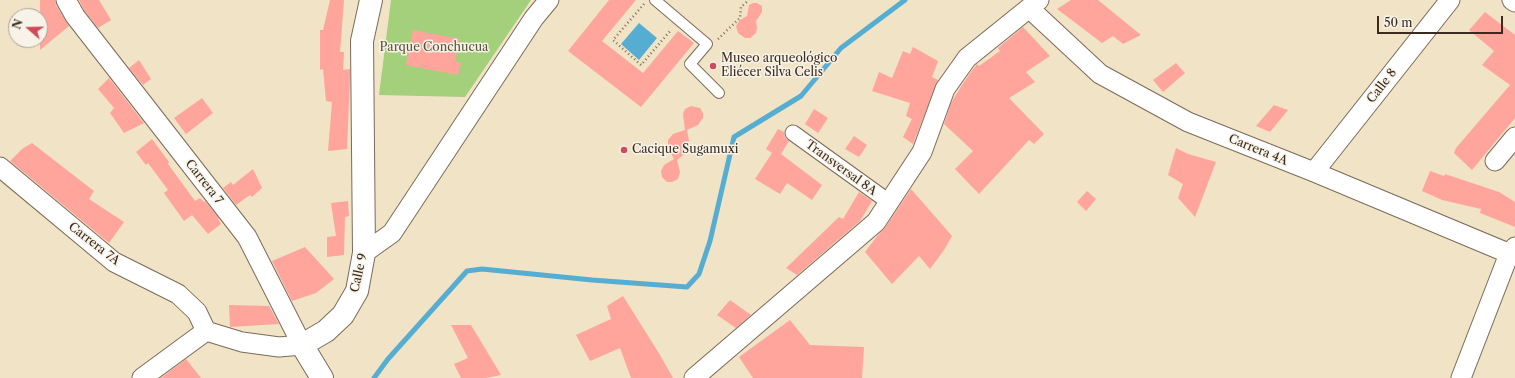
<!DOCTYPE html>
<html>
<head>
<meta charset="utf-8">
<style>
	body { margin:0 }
	#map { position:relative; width:1515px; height:378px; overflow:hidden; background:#f1e3c6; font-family:"Libre Caslon Text",serif }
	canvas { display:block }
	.north { position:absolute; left:8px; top:8px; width:40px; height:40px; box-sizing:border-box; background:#f7f3e8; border:1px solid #aca397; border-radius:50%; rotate:290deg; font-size:11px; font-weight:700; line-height:16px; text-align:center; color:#3b2a1e }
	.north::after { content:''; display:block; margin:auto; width:14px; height:18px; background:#d1495b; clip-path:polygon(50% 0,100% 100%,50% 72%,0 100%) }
	.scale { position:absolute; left:1377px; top:16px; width:126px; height:18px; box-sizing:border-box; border:2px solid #3b2a1e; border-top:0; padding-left:5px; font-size:12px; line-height:14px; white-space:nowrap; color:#3b2a1e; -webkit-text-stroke:3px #f7f3e8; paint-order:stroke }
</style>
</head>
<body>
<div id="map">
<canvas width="1515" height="378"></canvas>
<div class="north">N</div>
<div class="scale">50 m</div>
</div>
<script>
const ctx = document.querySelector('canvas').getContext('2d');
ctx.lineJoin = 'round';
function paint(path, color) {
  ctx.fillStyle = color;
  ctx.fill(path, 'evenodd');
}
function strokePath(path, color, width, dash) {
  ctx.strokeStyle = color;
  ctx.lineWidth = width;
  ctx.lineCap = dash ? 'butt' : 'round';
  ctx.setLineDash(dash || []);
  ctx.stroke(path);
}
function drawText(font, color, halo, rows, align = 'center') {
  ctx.font = font + ' "Libre Caslon Text",serif';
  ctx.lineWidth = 3;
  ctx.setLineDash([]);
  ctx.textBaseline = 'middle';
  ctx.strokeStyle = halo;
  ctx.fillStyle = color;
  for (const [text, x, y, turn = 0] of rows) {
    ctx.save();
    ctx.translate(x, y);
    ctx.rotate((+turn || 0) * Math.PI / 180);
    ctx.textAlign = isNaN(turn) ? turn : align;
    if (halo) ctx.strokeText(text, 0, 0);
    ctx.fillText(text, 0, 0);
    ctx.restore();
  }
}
paint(new Path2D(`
	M391,0h140l-66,97 -86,-2z`), '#a4cf7b');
paint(new Path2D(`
	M639,23l18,15 -18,22 -18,-16z`), '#55add2');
strokePath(new Path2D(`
	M374,378l14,-19 79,-88 15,-2 110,11 95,7 12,-13 11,-33 24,-104 67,-41 40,-48 64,-48`), '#55add2', 5);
paint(new Path2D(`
	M40,0h15l1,5 13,21 -29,24z
	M79,0h20l12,20 -13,8 -14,-18z
	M330,0h14l-4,52h4l-1,18 7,-1v8l-3,72 -19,2 4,-49 -6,-1 -3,-32 -3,1v-40h3z
	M609,0h27l-34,41 41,32 35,-42 16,12 -53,64 -73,-56z
	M1071,0h27l43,35 -18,9 -10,-8 -11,7 -45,-34z
	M753,3h4l5,3v6l-6,9 1,7 -1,5 -6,5h-5l-7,-5 -2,-7 4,-6 7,-4 2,-11z
	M1485,12l30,23v83l-43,52 -18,-17 2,-5 54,-63 -28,-20 12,-14 -25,-21z
	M1023,27l27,29 -24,16 9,10 -26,16 35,36 -10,10 -5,-4 -50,54 -24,-25 18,-18 -29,-27 7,-21 11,-18 9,-13 6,-8 2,2 21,-15 -2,-3z
	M413,30l47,9 -5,22 6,2 -3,12 -52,-10z
	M913,47l25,14 -6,16 6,3 -25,64 -10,-7 9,-18 -6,-3 4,-13 -38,-12 7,-19 13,6 11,-27 7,3z
	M139,60l12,19 -8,6 -14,-17z
	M1176,63l9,10 -22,19 -10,-12z
	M109,78l35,45 -20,10 -14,-20 4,-5 -16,-19z
	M202,98l11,15 -27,21 -12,-16z
	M1274,105l14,5 -18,22 -14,-6z
	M691,106l9,2 3,5v5l-5,7 -11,5 3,16 -4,7 -9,7 3,12 -2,7 -6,3h-5l-5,-5 -1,-6 3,-6 10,-6 -6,-11v-8l5,-6 12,-4 -2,-16 2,-5z
	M814,109l14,9 -10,15 -13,-9z
	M778,129l6,3 1,5 4,4 -8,13 41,31 -10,15 -25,-17 -7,11 -25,-15 17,-26 -6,-4z
	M854,136l13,9 -8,12 -14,-8z
	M152,139l17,23 -1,2 27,37 5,-3 4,4 1,-1 14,17 -1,1 3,5 -13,10 -16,-19 -8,6 -20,-28 4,-3 -20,-27 -2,2 -10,-13z
	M32,143l62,48 -5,8 35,23 -15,21 -99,-82 12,-12z
	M1176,148l12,6 28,8 -21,55 -17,-19 5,-14 -15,-9z
	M253,169l9,19 -10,9 -2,-2 -14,10 -13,-17 8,-6 2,3z
	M1430,171l14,5 1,-2 54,18 16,10v25l-35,-14 1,-4 -39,-9 -20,-9z
	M911,189l41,47 -8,14 -14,19 -11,-13 -27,28 -27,-32 13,-17 7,-7z
	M1087,191l9,8 -10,12 -9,-9z
	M859,192l13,9 -12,20 -63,54 -11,-7 53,-51 4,2z
	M348,201l1,15 -4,1 -1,38 -17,2v-20l9,-1 -5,-33z
	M305,247l29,32 -18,14 -24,8 -20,-40z
	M623,296l37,59 13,23h-42l-11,-30 -30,13 -14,-26 35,-16 -4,-13z
	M730,300l21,15 -15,13 -19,-13z
	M229,305l40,1 10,18 -49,3z
	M790,320l20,25 54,2 -2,31h-109l-14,-21z
	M451,325h20l30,50 -15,3h-25l-7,-14 14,-6z
	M186,359l15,19h-40z`), '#ffa59c');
const service = new Path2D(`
	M655,0l52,44 -17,20 29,29`);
const pedestrian = new Path2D(`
	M793,133l96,69`);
const minor = new Path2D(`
	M66,0l9,16 172,221 55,108 -23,2 -37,-5 -36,-11 -64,47
	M1512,0l3,2
	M1029,8l71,66 88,48 126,50 201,84
	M1495,161l20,-24
	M0,167l114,95 64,32 19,18 9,19
	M1314,172l136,-172
	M364,253l28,-20 142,-215 15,-18
	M694,378l182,-156 46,-70 23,-63 22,-31 72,-58
	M1461,378l48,-124 6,-7`);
const tertiary = new Path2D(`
	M322,378l-20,-33 24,-14 17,-16 14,-24 7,-38 -2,-212 9,-41`);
strokePath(service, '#7b6b59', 12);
strokePath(pedestrian, '#7b6b59', 17);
strokePath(minor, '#7b6b59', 21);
strokePath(tertiary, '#7b6b59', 24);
strokePath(new Path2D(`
	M644,4l-31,36 28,25 30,-35
	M718,39l22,-21 1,-11 8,-7`), '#7b6b59', 2.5, [1, 3]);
strokePath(service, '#fff', 10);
strokePath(pedestrian, '#fff', 15);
strokePath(minor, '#fff', 19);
strokePath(tertiary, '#fff', 22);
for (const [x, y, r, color] of [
	[713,66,4,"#d1495b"],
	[624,150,4,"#d1495b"]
]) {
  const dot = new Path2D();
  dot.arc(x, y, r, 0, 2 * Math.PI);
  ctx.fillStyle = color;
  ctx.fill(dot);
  strokePath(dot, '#f7f3e8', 1.5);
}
drawText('12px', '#555335', '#f7f3e8', [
	["Parque Conchucua",434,48]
]);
drawText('12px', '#3b2a1e', '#f7f3e8', [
	["Museo arqueológico",721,59],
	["Eliécer Silva Celis",721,73],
	["Cacique Sugamuxi",632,150]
], 'left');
drawText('12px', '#3b2a1e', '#f7f3e8', [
	["Calle 8",1382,86,-52],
	["Carrera 4A",1258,150,22],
	["Transversal 8A",841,168,36],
	["Carrera 7",204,182,52],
	["Carrera 7A",94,244,38],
	["Calle 9",359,273,-77]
]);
</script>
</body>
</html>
